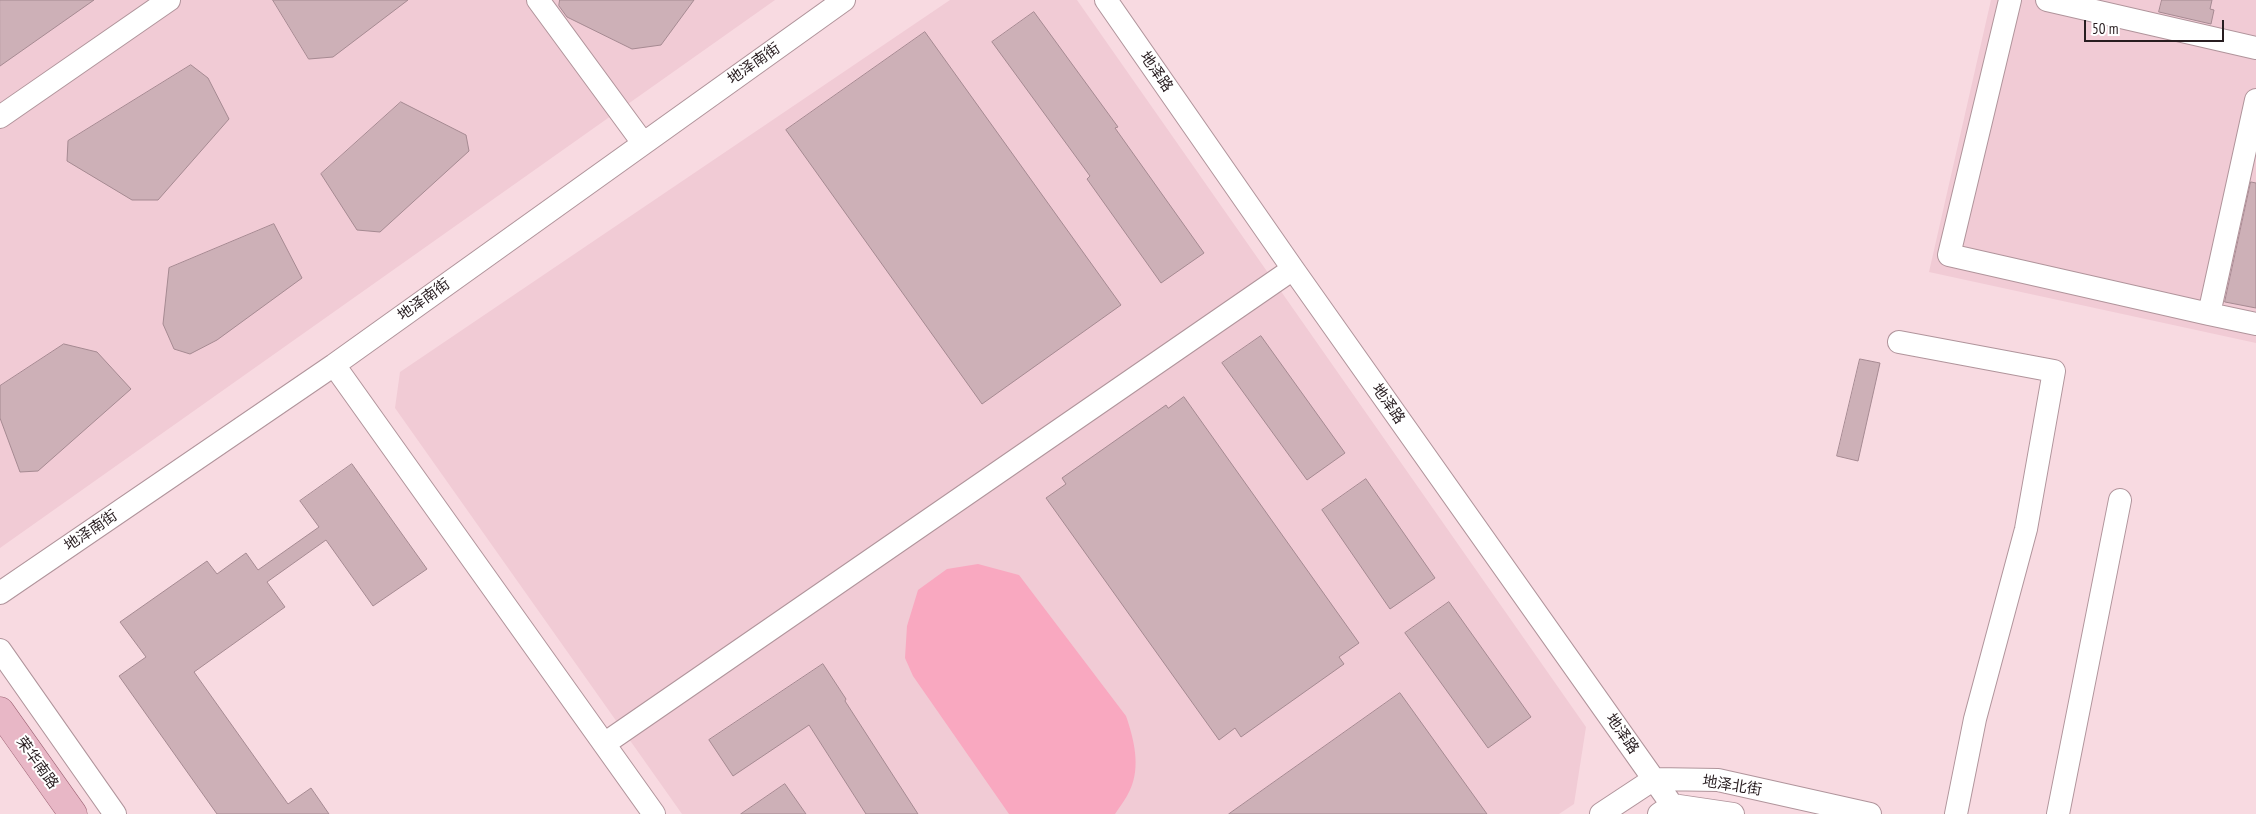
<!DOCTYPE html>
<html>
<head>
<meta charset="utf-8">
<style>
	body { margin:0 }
	#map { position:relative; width:2256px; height:814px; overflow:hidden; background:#f8dae1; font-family:"PT Sans Narrow",sans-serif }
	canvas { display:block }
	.scale { position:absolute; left:2084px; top:20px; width:140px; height:22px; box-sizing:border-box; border:2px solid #281d20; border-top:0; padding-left:6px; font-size:15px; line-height:18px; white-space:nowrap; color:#281d20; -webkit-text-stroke:4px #fff; paint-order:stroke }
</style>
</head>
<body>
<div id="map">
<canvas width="2256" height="814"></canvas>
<div class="scale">50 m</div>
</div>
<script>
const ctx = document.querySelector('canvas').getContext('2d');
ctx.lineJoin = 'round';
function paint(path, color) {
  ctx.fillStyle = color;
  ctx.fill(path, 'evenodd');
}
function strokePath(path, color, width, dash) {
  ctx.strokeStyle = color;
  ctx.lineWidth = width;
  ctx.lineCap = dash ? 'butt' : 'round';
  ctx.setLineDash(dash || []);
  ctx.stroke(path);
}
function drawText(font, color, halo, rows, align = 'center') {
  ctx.font = font + ' "PT Sans Narrow","Noto Sans SC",sans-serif';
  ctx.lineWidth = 4;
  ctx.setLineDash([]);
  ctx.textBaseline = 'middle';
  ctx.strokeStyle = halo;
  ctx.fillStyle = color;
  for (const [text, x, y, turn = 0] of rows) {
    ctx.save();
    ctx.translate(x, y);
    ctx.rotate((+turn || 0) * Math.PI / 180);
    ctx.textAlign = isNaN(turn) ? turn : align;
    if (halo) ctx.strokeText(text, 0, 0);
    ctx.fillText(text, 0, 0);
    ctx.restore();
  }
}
paint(new Path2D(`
	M0,0h775l-775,548z
	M950,0h127l509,727 -12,77 -15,10h-877l-287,-406 5,-36z
	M1991,0h265v343l-327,-71z`), '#f1cbd5');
paint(new Path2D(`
	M978,564l41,11 107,141c8,23 15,51 4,74 -4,9 -10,16 -15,24h-106l-96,-138 -8,-18 2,-32 11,-36 29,-21z`), '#f9a8c0');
const building = new Path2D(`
	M0,0h94l-94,66z
	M273,0h135l-75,57 -24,2z
	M560,0h134l-33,45 -29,4 -65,-32 -8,-11z
	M2162,0h50l-2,9 4,1 -3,14 -52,-12z
	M1034,12l84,115 -3,1 89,125 -43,30 -74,-104 3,-3 -98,-134z
	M925,32l196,273 -139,99 -196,-274z
	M191,65l17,13 21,41 -71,81h-26l-65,-39 1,-20z
	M401,102l65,33 3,16 -89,81 -23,-2 -36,-56z
	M2251,182l5,1v125l-31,-6z
	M274,224l28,54 -85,62 -27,14 -16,-5 -11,-25 6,-56z
	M1261,336l84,117 -38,27 -85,-117z
	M64,344l33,8 34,37 -93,82 -18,1 -20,-54v-32z
	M1860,359l20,4 -22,98 -21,-5z
	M1184,397l175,246 -20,14 5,7 -103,73 -6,-9 -16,12 -173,-242 20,-14 -4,-6 104,-73 2,3z
	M352,464l75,105 -54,37 -47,-66 -59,42 18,25 -91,65 94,132 23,-16 18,26h-112l-98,-138 27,-19 -26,-35 87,-61 10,13 29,-21 12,17 61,-43 -19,-26z
	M1366,479l69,99 -45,31 -68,-99z
	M1449,602l82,115 -43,31 -83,-115z
	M823,664l23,35 -1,2 73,113h-52l-57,-89 -76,51 -24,-36z
	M1400,693l87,121h-258z
	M785,784l21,30h-65z`);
paint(building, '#cdb0b7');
strokePath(building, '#a68a92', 1);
const minor = new Path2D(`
	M538,0l105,143
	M1106,0l187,269 379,536
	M2010,0l-61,255 260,59 47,-214
	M2047,0l209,48
	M0,117l169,-117
	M2209,314l47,10
	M1899,342l155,29 -28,158 -51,190 -19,95
	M334,365l320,449
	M0,593l334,-228 510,-365
	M0,650l115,164
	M604,744l689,-475
	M1601,814l53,-35 64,1 152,34
	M1659,814l13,-9 61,9
	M2058,814l62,-314`);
const major = new Path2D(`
	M0,711l73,103`);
strokePath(minor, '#b0949b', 24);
strokePath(major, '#9b6273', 29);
strokePath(minor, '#fff', 22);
strokePath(major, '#e8b7c6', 28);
drawText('15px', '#281d20', '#fff', [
	["地泽南街",754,64,-35],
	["地泽路",1156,72,55],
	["地泽南街",424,300,-36],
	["地泽路",1388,404,55],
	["地泽南街",91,531,-34],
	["地泽路",1622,734,55],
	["荣华南路",37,763,54],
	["地泽北街",1732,786,9]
]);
</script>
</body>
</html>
